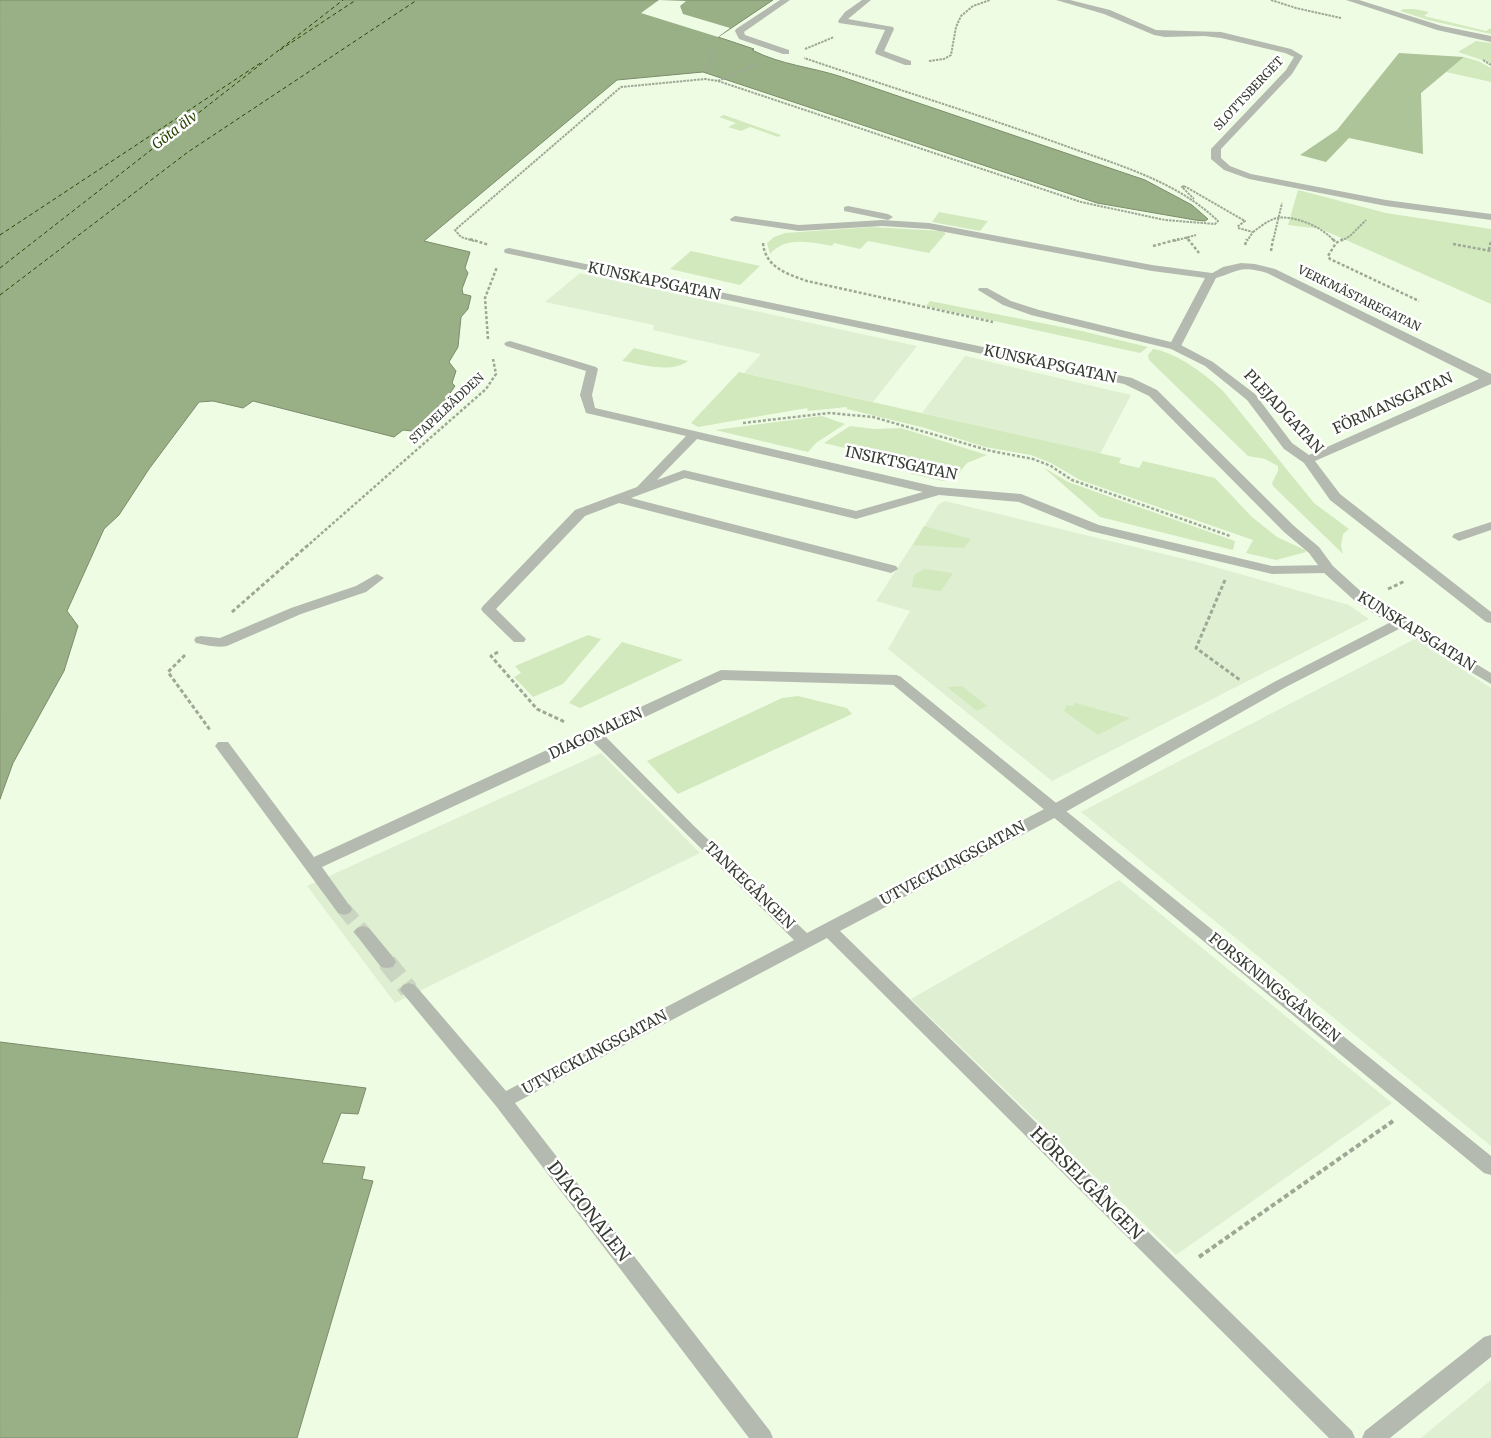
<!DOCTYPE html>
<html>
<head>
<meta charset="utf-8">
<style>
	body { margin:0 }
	canvas { display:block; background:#effce4 }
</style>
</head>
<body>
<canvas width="1491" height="1438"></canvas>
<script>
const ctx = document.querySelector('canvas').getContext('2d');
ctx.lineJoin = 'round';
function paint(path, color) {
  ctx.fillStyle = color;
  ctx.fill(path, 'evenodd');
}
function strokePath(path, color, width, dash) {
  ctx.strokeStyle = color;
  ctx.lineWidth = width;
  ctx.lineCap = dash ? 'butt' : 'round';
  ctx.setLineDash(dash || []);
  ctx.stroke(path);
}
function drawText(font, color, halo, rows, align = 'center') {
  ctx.font = font + ' Merriweather,serif';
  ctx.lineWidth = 5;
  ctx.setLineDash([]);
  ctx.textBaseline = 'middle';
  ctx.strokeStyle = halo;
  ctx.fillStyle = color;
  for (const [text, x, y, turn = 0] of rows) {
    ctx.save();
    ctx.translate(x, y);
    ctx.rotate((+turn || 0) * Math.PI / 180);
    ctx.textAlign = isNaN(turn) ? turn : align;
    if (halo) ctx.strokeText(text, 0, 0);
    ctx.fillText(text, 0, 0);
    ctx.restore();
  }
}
paint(new Path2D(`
	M580,273l337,73 -44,56 -129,-29 17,-19 -108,-24 1,-5 -109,-23z
	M965,356l166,39 -31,59 -178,-41z
	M945,501l256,62 148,42 20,14 -317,162 -164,-132 22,-38 -34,-10 62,-96z
	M1415,639l76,49v458l-410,-334z
	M601,753l99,100 -305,150 -88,-117z
	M1119,880l273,223 -216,152 -265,-256z
	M1491,1380v58h-70z`), '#dfefd1');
paint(new Path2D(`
	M1404,9h11l14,3 -5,4 62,15 5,-3v6l-63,-14 -28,-9z
	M1476,41l15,2v20l-33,-11z
	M1464,57l14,4 13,7v14l-45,-10z
	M724,115l57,20 -3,2 -28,-10 -9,4 -13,-4 8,-4 -17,-6z
	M1298,190l88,23 105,16v75l-170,-75 -33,-4z
	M939,212l49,9 -8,10 -48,-9z
	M872,227l69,4 5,2 -17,20 -61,-12 -8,8 -26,-6 -2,3c-20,-4 -47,-10 -62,8l-3,-11 7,-6 11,-4z
	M691,251l69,15 -20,19 -70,-16z
	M930,301l152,30 66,16 -8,6 -214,-47z
	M634,348l54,13c-17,13 -47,3 -66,0z
	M1153,349c23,3 55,27 71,43l90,111 35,26 -6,5 -2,12 2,8 -70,-68 -1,-3 6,-12v-5l-13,-7 -17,-3 -99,-96 -1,-5z
	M739,372l382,86 -2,5 20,5 4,-7 72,17 37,39 25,20 28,13 1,2 -30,8 -30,-7 7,-13 -173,-60 -29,-17 -20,-8 -46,-8 -60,-19 -78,-19v-2l-39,4 -1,-3 -109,19 -7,-4z
	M822,416l23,8 -29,19 -8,9 -93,-22z
	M850,426l25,3 26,-1 86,27 -20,8 -12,15 -12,3 -31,-7 -26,-16 -62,-15z
	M1043,467l25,15 167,59 -2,9 -133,-33z
	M924,526l47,13 -7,9 -51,-3z
	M924,569l29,4 -12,18 -29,-4 2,-12z
	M588,635l13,4 -38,45 -30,13 -19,-20 7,-4 -6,-7z
	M622,642l61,18 -103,48 -11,-5z
	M962,686l25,20 -10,5 -30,-24z
	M798,696l49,12 5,6 -174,80 -31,-33 135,-63z
	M1075,703l55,15 -32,17 -34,-24 3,-6 6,1z`), '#d2e9be');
paint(new Path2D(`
	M1399,53l65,4 -43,36 2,61 -74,-16 -23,24 -26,-7 37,-25z`), '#adc499');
const water = new Path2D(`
	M0,0h773l-55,37 36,12 -2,1c29,15 60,17 90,27l303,103 47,25 16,14 -3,2 -10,-1 -98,-17 -394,-131 -86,8 -193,161 46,11 -5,16 3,5 -6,16 1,5 8,2 -3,13 -7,8 -3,30 -9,15 7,9 -4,12 3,3 -9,13 -34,32 -9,-1 -9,7 -141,-36 -10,7 -30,-7 -14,1 -50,67 -30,46 -15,14 -37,82 11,15 -14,45 -51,92 -13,36z
	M0,1042l366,46 -8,26 -17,-1 -19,50 43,4 -3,12 11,2 -76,257h-297z`);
paint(water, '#99af85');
strokePath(water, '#7c8c6c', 1);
paint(new Path2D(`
	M659,0l27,1 -6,5 3,8 47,14 -12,9 -77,-24z`), '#effce4');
strokePath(new Path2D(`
	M280,50l76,-50
	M0,235l262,-173
	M0,268l343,-268
	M0,295l188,-143 229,-152`), '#294402', 1, [4, 3]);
strokePath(new Path2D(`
	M344,909l19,23`), '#cad6c1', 15, [15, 8]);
strokePath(new Path2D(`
	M387,962l22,28`), '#cad6c1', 19, [19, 9]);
strokePath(new Path2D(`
	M1271,0l25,8 45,10
	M805,49l29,-12
	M1483,60l8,5
	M929,61l15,-2 7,-4 5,-28 5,-11 12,-10 17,-6
	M705,71l10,-23
	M718,81l39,-17
	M1184,186l61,35 -8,6
	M1184,186l-2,1 12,12
	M1238,228l15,4 -6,9
	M1253,232c7,-5 15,-12 24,-14 17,-3 46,9 57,23
	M1186,237l3,4
	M474,241l-13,-4 -6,-7 166,-143 84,-8 13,2 363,121 84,18 50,4 3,-3c-43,-41 -101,-56 -155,-76 -86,-31 -173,-58 -259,-87
	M1174,241l22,-6
	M1273,241l9,-38
	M1341,241l9,-5 16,-16`), '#9ea896', 2, [2.5, 1]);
strokePath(new Path2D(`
	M470,239l19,6
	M1188,239l11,14
	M1333,239l3,4
	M1343,239l-7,4 -8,13 2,3 89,42
	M763,243c2,24 24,31 44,38l186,41
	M1453,244l38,7
	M1245,245l2,-6
	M1153,246l26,-7
	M1489,250l2,-10
	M1271,251l2,-12
	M488,339l-3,-41 12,-31
	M743,423l86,-10 44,4 118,34 42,8 18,7 21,14 158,56
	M306,547l180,-158 10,-15 -3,-15`), '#9ea896', 2.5, [3, 2]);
strokePath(new Path2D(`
	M1225,580l-29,68 44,32
	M1388,589l17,-8
	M232,612l75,-66
	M498,652l-7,4 46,53 28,13
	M185,655l-17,17 42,58`), '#9ea896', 3, [4, 2.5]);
strokePath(new Path2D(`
	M1199,1257l194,-136`), '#9ea896', 4, [5, 3]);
paint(new Path2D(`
	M862,0h9l-23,19 45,8 1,2 -10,22 27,10v4h-6l-29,-11 -1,-2 10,-22 -46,-7 -1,-2 7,-9z
	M848,206l40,8 5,3 -5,3 -44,-9v-4z
	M735,216l64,9 83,-5 47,3 223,42 60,8 5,3 -36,70 -6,3 -6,-3 36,-68 -53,-7 -223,-42 -47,-3 -83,5 -68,-10 -1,-2z
	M510,341l86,26 2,2 -6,26 3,13 342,79 84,7 78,31 173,41 56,-1 7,4 -7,4 -56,1 -182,-43 -71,-29 -80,-7 -83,24 -171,-41 -54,20 265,68 2,3 -7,4 -272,-70 -34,13 -89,93 30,30 -2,3h-10l-31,-30 -2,-3 2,-3 92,-96 62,-23 49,-51 -100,-23 -6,-18 6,-24 -80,-25 -2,-2 2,-2zM697,439l226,53 -67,19 -172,-41 -27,10z
	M377,574l7,4 -18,14 -65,22 -74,32c-9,2 -22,-1 -31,-3l-2,-3 2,-3 5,-1 19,2 71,-30 65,-22z
	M896,675l5,2 590,479v19l-7,-2 -593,-490 -2,-3 2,-3z`), '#b5bab0');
paint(new Path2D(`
	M780,0h10l-46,32 1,3 44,15v4h-6l-44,-15 -4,-8 1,-2z
	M721,670l175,5 5,2 2,3 -2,3 -5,2 -173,-5 -118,56 89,90 113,107 243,-127 6,-1 6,1 2,4 -2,4 -222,117 512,500 3,7h-26l-502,-500 -312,165 255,328 3,7h-24l-253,-332 -96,-116 3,-5 6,-2 6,2 91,106 288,-151 -201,-198 -271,125 30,42 -2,4 -6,2 -6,-2 -123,-167 3,-4h10l86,115z
	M363,926l6,2 24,29 3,5 -3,5 -6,1 -6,-1 -24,-31 -3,-4 3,-4z`), '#b5bab0');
paint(new Path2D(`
	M1056,0h14l40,10 46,20 65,2 70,17 12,7 -11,18 -71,75v9l9,8 21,8 135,26 105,14v6l-105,-14 -137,-27 -25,-9 -13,-11v-10l75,-79 8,-13 -9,-4 -64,-15 -17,-2 -39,1 -11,-2 -50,-21z
	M1346,0h13l83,26 49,10v6l-54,-12z
	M509,248l623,130 25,12 137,136 25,21 14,19 34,31 39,22 2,3 83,51v11l-92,-55 -113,58 -224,127 -6,1 -6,-1 -2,-4 2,-4 226,-125 113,-58 -32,-20 -34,-31 -14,-19 -25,-21 -135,-136 -25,-12 -619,-131 -1,-2 1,-2z
	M1241,263l14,1 20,5 216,105v10l-176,77 25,33 151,118v11l-5,-1 -156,-122 -26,-37 -20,-14 -37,-49 -42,-34 -34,-17 -140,-34 -28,-10 -25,-15 1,-2h8l24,13 28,9 140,34 34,18 42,32 37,49 17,12 170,-76 -212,-106c-29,-9 -30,0 -55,6l-5,-3 16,-9z
	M1491,522v8l-32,11 -7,-4 2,-3z
	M1491,1335v22l-101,81h-28l3,-7 119,-94z`), '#b5bab0');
drawText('12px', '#373c33', '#fff', [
	["SLOTTSBERGET",1249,94,-47],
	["VERKMÄSTAREGATAN",1359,299,26],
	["STAPELBÄDDEN",447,409,-43]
]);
drawText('italic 14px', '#294402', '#fff', [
	["Göta älv",175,131,-37]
]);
drawText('15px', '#373c33', '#fff', [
	["KUNSKAPSGATAN",654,282,12],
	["KUNSKAPSGATAN",1050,365,12],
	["FÖRMANSGATAN",1393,404,-24],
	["PLEJADGATAN",1283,412,47],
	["INSIKTSGATAN",901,464,12],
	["KUNSKAPSGATAN",1416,632,32],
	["DIAGONALEN",596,734,-25],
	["UTVECKLINGSGATAN",953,864,-28],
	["TANKEGÅNGEN",749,886,44],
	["FORSKNINGSGÅNGEN",1274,988,39],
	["UTVECKLINGSGATAN",595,1053,-28]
]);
drawText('18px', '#373c33', '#fff', [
	["HÖRSELGÅNGEN",1086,1184,45],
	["DIAGONALEN",588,1212,52]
]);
</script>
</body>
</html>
